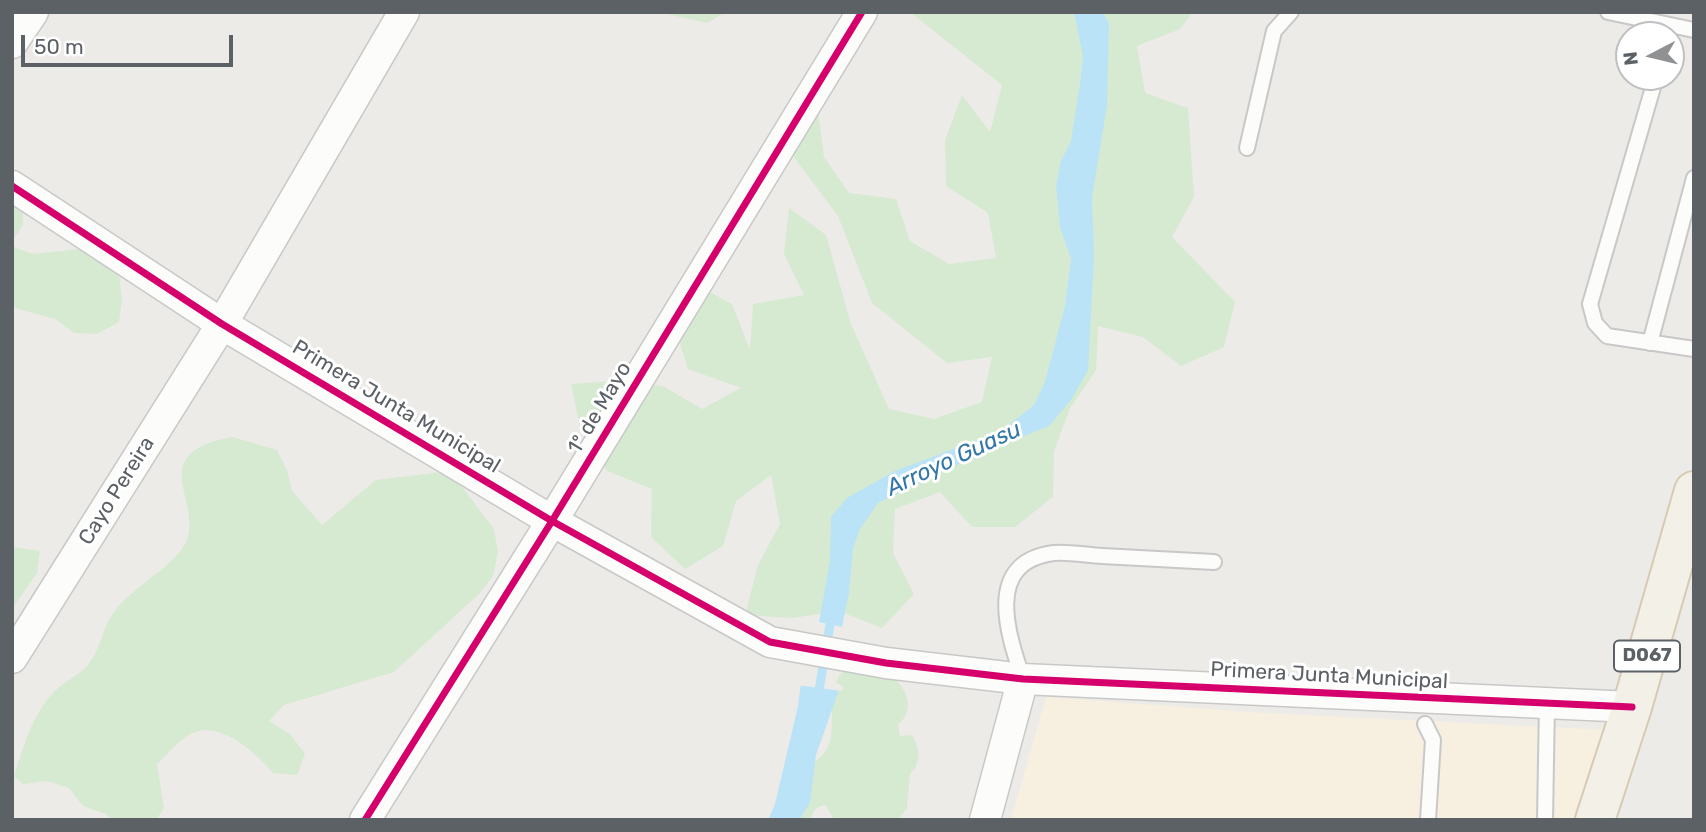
<!DOCTYPE html>
<html>
<head>
<meta charset="utf-8">
<style>
	body { margin:0 }
	#map { position:relative; width:1706px; height:832px; overflow:hidden; background:#edebe7; font-family:Rubik,sans-serif }
	canvas { display:block }
	.frame { position:absolute; inset:0; border:14px solid #5c6166; pointer-events:none }
	.north { position:absolute; left:1615px; top:21px; width:70px; height:70px; box-sizing:border-box; background:#fff; border:2px solid #bec0c2; border-radius:50%; rotate:263deg; font-size:19px; font-weight:700; line-height:28px; text-align:center; color:#5c6166 }
	.north::after { content:''; display:block; margin:auto; width:24px; height:32px; background:#8f9193; clip-path:polygon(50% 0,100% 100%,50% 72%,0 100%) }
	.scale { position:absolute; left:21px; top:35px; width:212px; height:32px; box-sizing:border-box; border:4px solid #5c6166; border-top:0; padding-left:9px; font-size:21px; line-height:24px; white-space:nowrap; color:#5c6166; -webkit-text-stroke:5px #fff; paint-order:stroke }
</style>
</head>
<body>
<div id="map">
<canvas width="1706" height="832"></canvas>
<div class="frame"></div>
<div class="north">N</div>
<div class="scale">50 m</div>
</div>
<script>
const ctx = document.querySelector('canvas').getContext('2d');
ctx.lineJoin = 'round';
function paint(path, color) {
  ctx.fillStyle = color;
  ctx.fill(path, 'evenodd');
}
function strokePath(path, color, width, dash) {
  ctx.strokeStyle = color;
  ctx.lineWidth = width;
  ctx.lineCap = dash ? 'butt' : 'round';
  ctx.setLineDash(dash || []);
  ctx.stroke(path);
}
function drawText(font, color, halo, rows, align = 'center') {
  ctx.font = font + ' Rubik,sans-serif';
  ctx.lineWidth = 6;
  ctx.setLineDash([]);
  ctx.textBaseline = 'middle';
  ctx.strokeStyle = halo;
  ctx.fillStyle = color;
  for (const [text, x, y, turn = 0] of rows) {
    ctx.save();
    ctx.translate(x, y);
    ctx.rotate((+turn || 0) * Math.PI / 180);
    ctx.textAlign = isNaN(turn) ? turn : align;
    if (halo) ctx.strokeText(text, 0, 0);
    ctx.fillText(text, 0, 0);
    ctx.restore();
  }
}
paint(new Path2D(`
	M1046,697l217,16 345,17 -28,90h-569z`), '#f7efe0');
paint(new Path2D(`
	M658,12h68l-19,11z
	M910,12h283l-13,17 -43,17 8,47 43,15 6,89 -22,40 63,65 -11,45 -43,19 -38,-29 -45,-11 -2,44 -26,38 -16,43 -1,46 -38,30h-43l-32,-35 -45,17 -2,44 21,41 -32,34 -43,-17 -47,7 -47,-3 13,-50 22,-41 -9,-49 -35,26 -13,45 -38,23 -34,-32 1,-48 -45,-18 -26,-40 -10,-47 45,-3 47,5 39,23 39,-21 -53,-19 -14,-44 17,-43 41,22 18,46 3,-46 51,-9 -20,-41 5,-46 37,27 25,89 38,85 45,10 48,-17 10,-45 -45,6 -75,-60 -34,-87 -57,-76 37,-28 6,45 25,36 47,6 14,42 39,23 47,-6 -8,-45 -42,-27 -1,-46 17,-45 28,37 12,-47z
	M12,191l11,11v23l-11,17z
	M12,246l20,8 47,-5 40,26 3,24 -3,23 -22,12 -23,-1 -19,-14 -43,-12z
	M232,437l45,13 10,20 5,21 30,34 54,-45 74,-9 44,58 4,23 -5,24 -14,18 -85,78 -110,33 -15,16 21,13 15,20 -8,21 -24,-2c-17,-20 -50,-50 -78,-41 -13,4 -28,23 -38,32l7,44 -8,12h-44l-6,-6 -23,-8 -14,-18 -22,-7 -24,3 -9,-8c10,-30 18,-63 42,-86 13,-12 26,-15 36,-31 9,-13 11,-31 20,-44 17,-26 51,-41 70,-66 30,-41 -45,-95 50,-112z
	M12,547l28,4 -3,22 -25,36z
	M846,668l45,7c16,14 25,34 7,50l2,11 12,-1c8,14 10,27 -2,39l-3,34 -9,12h-64l-9,-16 -10,5 -5,11h-41c13,-17 24,-34 37,-50 9,-10 20,-14 24,-29 6,-27 -6,-51 16,-73z`), '#d5ead0');
paint(new Path2D(`
	M1074,12h29l6,11 -2,82 -15,93 2,59 -6,113 -17,30 -22,26 -67,27 -104,50 -18,26 -7,19 -4,45 -7,34 -23,-5 11,-61 1,-44 16,-19 48,-27 106,-40 33,-26 11,-23 20,-76 6,-47 -11,-32 -4,-41 5,-25 10,-20 9,-57 3,-28z
	M801,682l39,5 -24,68 -6,48 -11,17h-31l7,-16 23,-98z`), '#bbe3f8');
paint(new Path2D(`
	M801,678l39,6 3,4 -1,3 -45,-6z`), '#edebe7');
strokePath(new Path2D(`
	M818,696l14,-83`), '#bbe3f8', 9);
const service = new Path2D(`
	M1608,12l86,18
	M1656,77l-66,227 5,19 12,13 87,13
	M1247,148l27,-117 17,-19
	M1650,343l44,-165
	M1023,679c-15,-44 -40,-117 31,-126 15,-1 32,2 48,3 37,2 75,4 112,6
	M1425,724l8,16 -5,80
	M1545,820l2,-117`);
const minor = new Path2D(`
	M12,43l21,-31
	M12,186l210,138 330,197 218,121 116,21 137,16 609,28
	M12,658l210,-334 182,-312
	M365,820l187,-299 310,-509
	M985,820l38,-141`);
const primary = new Path2D(`
	M1595,820l37,-113 62,-216`);
strokePath(service, '#c8c8c8', 18);
strokePath(minor, '#c8c8c8', 33);
strokePath(primary, '#d7cab3', 42);
strokePath(service, '#fcfcfb', 14);
strokePath(minor, '#fcfcfb', 30);
strokePath(primary, '#f3f0e8', 38);
strokePath(new Path2D(`
	M12,186l210,138 330,197 218,121 116,21 137,16 609,28
	M365,820l187,-299 310,-509`), '#d6006c', 7);
for (const [x, y, w] of [
	[1647,656,66]
]) {
  const box = new Path2D();
  box.roundRect(x - w / 2, y - 15.5, w, 31, 5);
  ctx.fillStyle = '#fff';
  ctx.fill(box);
  strokePath(box, '#5c6166', 2);
}
drawText('bold 19px', '#5c6166', null, [
	["D067",1647,656]
]);
drawText('21px', '#5c6166', '#fff', [
	["Primera Junta Municipal",396,407,31],
	["1º de Mayo",600,408,-59],
	["Cayo Pereira",117,491,-58],
	["Primera Junta Municipal",1329,676,3]
]);
drawText('italic 23px', '#3376a8', '#fff', [
	["Arroyo Guasu",954,459,-25]
]);
</script>
</body>
</html>
